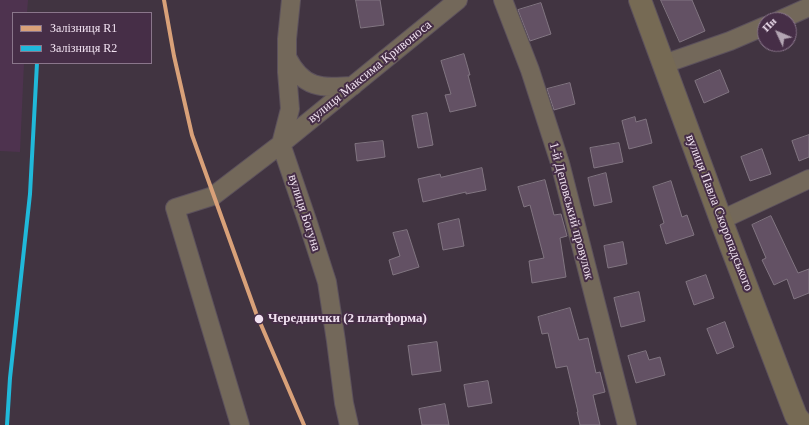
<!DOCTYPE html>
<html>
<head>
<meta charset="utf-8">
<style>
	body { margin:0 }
	#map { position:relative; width:809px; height:425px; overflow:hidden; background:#413441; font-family:"Times New Roman",serif }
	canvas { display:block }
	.legend { position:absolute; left:12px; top:12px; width:140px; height:52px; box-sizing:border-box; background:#462e47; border:1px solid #8a768b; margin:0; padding:5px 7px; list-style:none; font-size:12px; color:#f1e2f1 }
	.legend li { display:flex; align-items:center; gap:8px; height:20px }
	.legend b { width:20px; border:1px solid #8a768b }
	.north { position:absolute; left:757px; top:12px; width:40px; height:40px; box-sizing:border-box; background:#462e47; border:1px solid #8a768b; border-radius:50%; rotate:314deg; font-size:11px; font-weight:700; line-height:16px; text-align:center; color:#f1e2f1 }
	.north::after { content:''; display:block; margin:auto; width:14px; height:18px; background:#b3a5b3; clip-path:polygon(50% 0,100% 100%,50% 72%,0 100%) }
</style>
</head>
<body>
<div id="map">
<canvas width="809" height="425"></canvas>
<ul class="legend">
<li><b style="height:5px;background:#d9a179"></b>Залізниця R1</li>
<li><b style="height:5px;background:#20b9da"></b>Залізниця R2</li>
</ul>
<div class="north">Пн</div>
</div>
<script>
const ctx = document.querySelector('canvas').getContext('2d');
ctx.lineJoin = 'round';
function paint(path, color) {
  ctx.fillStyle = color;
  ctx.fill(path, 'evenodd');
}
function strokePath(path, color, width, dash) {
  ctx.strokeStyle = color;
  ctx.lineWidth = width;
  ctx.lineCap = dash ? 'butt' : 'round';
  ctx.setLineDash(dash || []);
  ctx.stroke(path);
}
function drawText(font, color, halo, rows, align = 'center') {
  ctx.font = font + ' "Times New Roman",serif';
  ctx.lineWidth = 4;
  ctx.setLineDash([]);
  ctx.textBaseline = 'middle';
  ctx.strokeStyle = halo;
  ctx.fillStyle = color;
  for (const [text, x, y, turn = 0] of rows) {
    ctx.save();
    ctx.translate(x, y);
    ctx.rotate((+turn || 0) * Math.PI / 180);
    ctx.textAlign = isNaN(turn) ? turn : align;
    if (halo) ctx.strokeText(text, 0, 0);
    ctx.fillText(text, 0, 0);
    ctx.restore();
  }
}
paint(new Path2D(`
	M0,0h28l-1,13h-14v50h11l-4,89 -20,-1z`), '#4e334f');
const building = new Path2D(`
	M356,0h24l4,25 -23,3z
	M661,0h31l13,31 -25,11z
	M541,3l10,31 -21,7 -12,-31z
	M464,54l6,21h-2l8,31 -26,6 -5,-17 6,-1 -10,-33z
	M720,70l9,22 -25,11 -9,-22z
	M570,83l5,21 -21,6 -7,-21z
	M427,113l6,32 -15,3 -6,-32z
	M635,117l1,5 10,-3 6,24 -23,6 -7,-28z
	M809,135v22l-10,4 -7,-20z
	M383,141l2,16 -28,4 -2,-17z
	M619,143l4,19 -29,6 -4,-20z
	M762,149l9,25 -21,7 -9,-24z
	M482,168l4,22 -20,4v-2l-43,10 -5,-23 22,-5 1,3z
	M606,173l6,29 -18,4 -6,-28z
	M545,180l9,35 7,-1 6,22 -7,2 6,39 -34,6 -3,-22 15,-3 -14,-53 -6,2 -6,-20z
	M671,181l11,36 5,-2 7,20 -28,9 -6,-19 4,-2 -11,-36z
	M771,216l27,57 11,-4v24l-15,6 -7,-20 -13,6 -12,-25 4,-2 -14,-33z
	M459,219l5,27 -21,4 -5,-26z
	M407,230l12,37 -26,8 -4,-15 11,-4 -7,-23z
	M623,242l4,22 -19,4 -4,-22z
	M706,275l8,23 -20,7 -8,-23z
	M639,292l6,29 -24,6 -7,-29z
	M570,308l9,32 9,-2 8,35 4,-1 5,20 -12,3 7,30h-20l-3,-13h1l-11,-46 -11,2 -8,-35 -6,1 -4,-17z
	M725,322l9,25 -17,7 -10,-25z
	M437,342l4,29 -29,4 -4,-29z
	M646,351l3,9 11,-3 5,18 -29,8 -8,-27z
	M488,381l4,22 -24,4 -4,-22z
	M445,404l4,21h-27l-3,-16z`);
paint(building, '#635164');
strokePath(building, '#817581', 1);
const street = new Path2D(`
	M291,0l-4,39v33l3,37 -9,35 27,79 19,59 9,59 8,62 5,22
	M503,0l27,70 30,93 67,262
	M780,20l29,-13
	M287,57c16,32 34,31 66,29
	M664,64l66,-23 35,-15
	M721,220l88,-41
	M240,425l-65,-217 38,-12 68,-52 177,-144`);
const secondary = new Path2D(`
	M640,0l81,220 75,196 7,9`);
strokePath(street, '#5c515c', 20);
strokePath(secondary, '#5c515c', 24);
strokePath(street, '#73685a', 18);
strokePath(secondary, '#766a54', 22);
strokePath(new Path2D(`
	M164,0l10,56 18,79 64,178 48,112`), '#d9a179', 4);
strokePath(new Path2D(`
	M7,425l3,-47 20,-184 7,-131`), '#20b9da', 4);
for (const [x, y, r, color] of [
	[259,319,5,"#f1e2f1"]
]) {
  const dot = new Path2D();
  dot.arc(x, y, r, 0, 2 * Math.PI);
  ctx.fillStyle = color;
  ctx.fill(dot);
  strokePath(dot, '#462e47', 1.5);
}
drawText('13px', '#f1e2f1', '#462e47', [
	["вулиця Максима Кривоноса",370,72,-39],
	["1-й Деповський провулок",571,211,75],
	["вулиця Богуна",304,213,72],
	["вулиця Павла Скоропадського",719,213,69]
]);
drawText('bold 13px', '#f1e2f1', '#462e47', [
	["Череднички (2 платформа)",268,319]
], 'left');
</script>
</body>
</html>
